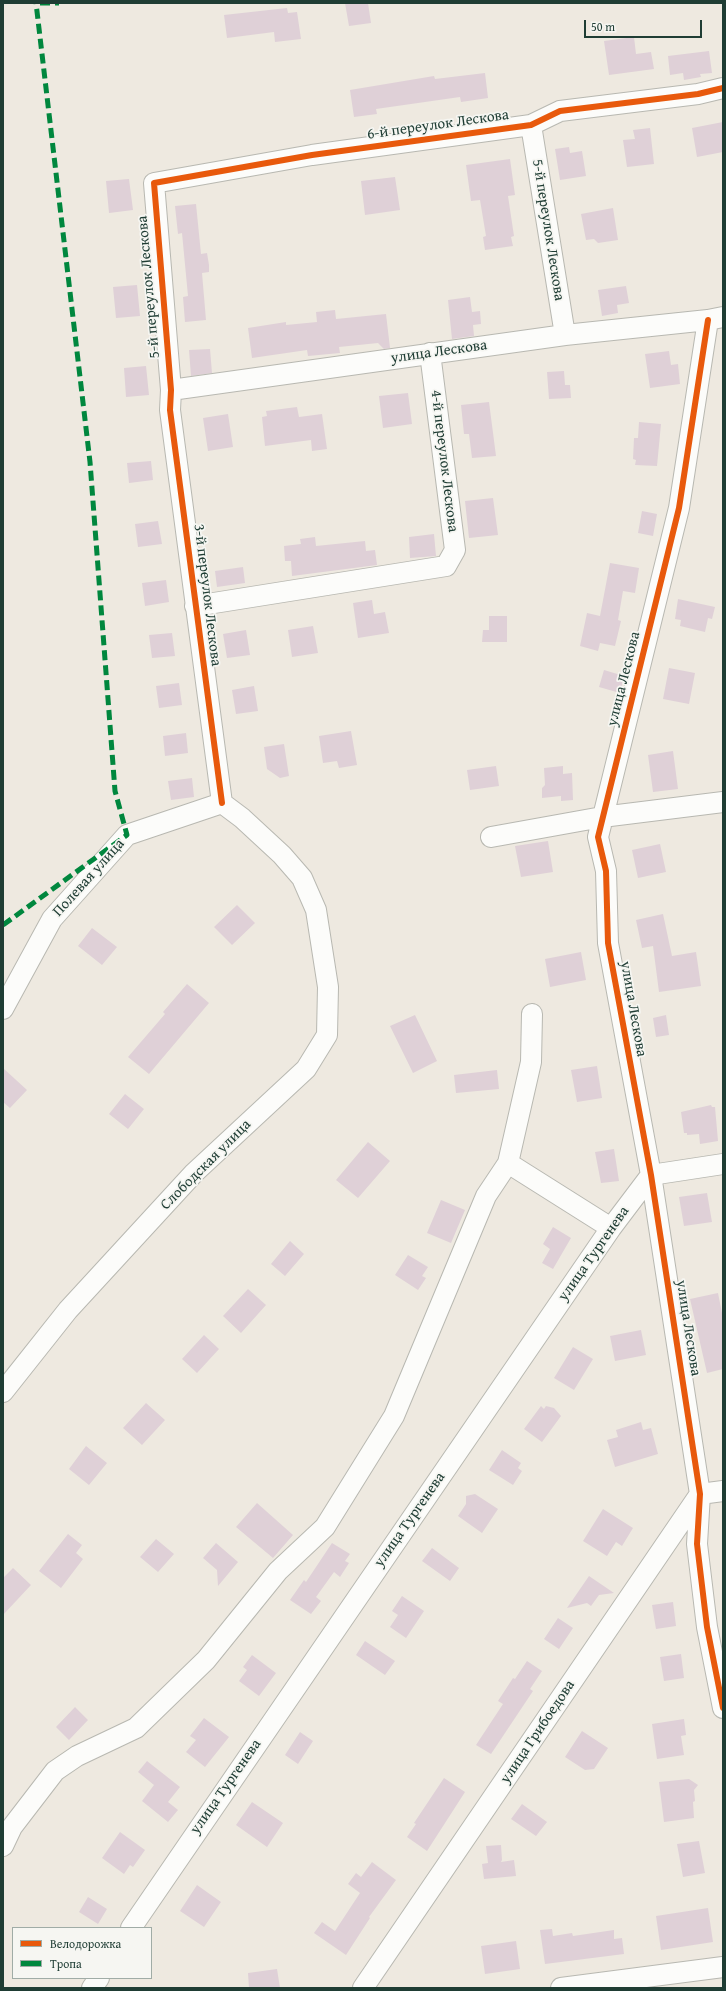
<!DOCTYPE html>
<html>
<head>
<meta charset="utf-8">
<style>
	body { margin:0 }
	#map { position:relative; width:726px; height:1991px; overflow:hidden; background:#eee9e0; font-family:"Gentium Book Plus",serif }
	canvas { display:block }
	.frame { position:absolute; inset:0; border:4px solid #1f3d34; pointer-events:none }
	.legend { position:absolute; left:12px; top:1927px; width:140px; height:52px; box-sizing:border-box; background:#f6f6f2; border:1px solid #a0aca6; margin:0; padding:5px 7px; list-style:none; font-size:12px; color:#1f3d34 }
	.legend li { display:flex; align-items:center; gap:8px; height:20px }
	.legend b { width:20px; border:1px solid #a0aca6 }
	.scale { position:absolute; left:584px; top:20px; width:118px; height:18px; box-sizing:border-box; border:2px solid #1f3d34; border-top:0; padding-left:5px; font-size:12px; line-height:14px; white-space:nowrap; color:#1f3d34; -webkit-text-stroke:3px #f6f6f2; paint-order:stroke }
</style>
</head>
<body>
<div id="map">
<canvas width="726" height="1991"></canvas>
<div class="frame"></div>
<ul class="legend">
<li><b style="height:5px;background:#e8590c"></b>Велодорожка</li>
<li><b style="height:5px;background:#00873e"></b>Тропа</li>
</ul>
<div class="scale">50 m</div>
</div>
<script>
const ctx = document.querySelector('canvas').getContext('2d');
ctx.lineJoin = 'round';
function paint(path, color) {
  ctx.fillStyle = color;
  ctx.fill(path, 'evenodd');
}
function strokePath(path, color, width, dash) {
  ctx.strokeStyle = color;
  ctx.lineWidth = width;
  ctx.lineCap = dash ? 'butt' : 'round';
  ctx.setLineDash(dash || []);
  ctx.stroke(path);
}
function drawText(font, color, halo, rows, align = 'center') {
  ctx.font = font + ' "Gentium Book Plus",serif';
  ctx.lineWidth = 3.5;
  ctx.setLineDash([]);
  ctx.textBaseline = 'middle';
  ctx.strokeStyle = halo;
  ctx.fillStyle = color;
  for (const [text, x, y, turn = 0] of rows) {
    ctx.save();
    ctx.translate(x, y);
    ctx.rotate((+turn || 0) * Math.PI / 180);
    ctx.textAlign = isNaN(turn) ? turn : align;
    if (halo) ctx.strokeText(text, 0, 0);
    ctx.fillText(text, 0, 0);
    ctx.restore();
  }
}
paint(new Path2D(`
	M345,3h23l3,20 -22,3z
	M287,8l1,5 9,-1 4,27 -26,3 -1,-10 -47,6 -3,-23z
	M634,37l2,17 15,-2 3,17 -45,6 -5,-34z
	M709,51l3,22 -12,1 1,3 -17,3 -1,-7 -13,2 -2,-19z
	M485,73l3,25 -27,4 -1,-5 -84,12 1,5 -23,3 -4,-27 84,-14 1,3z
	M723,122v30l-26,5 -5,-29z
	M650,128l4,36 -27,3 -4,-27 12,-1 -2,-9z
	M569,147l1,6 12,-2 4,25 -26,4 -5,-31z
	M510,159l5,36 -7,1 6,40 -3,1 2,9 -28,4 -2,-13 3,-1 -6,-36 -9,1 -5,-36z
	M395,177l5,33 -35,5 -4,-34z
	M129,179l4,31 -24,3 -3,-32z
	M196,204l5,50 6,-1 2,12v7l-7,1 4,47 -21,2 -2,-25 5,-1 -6,-63 -4,1 -3,-28z
	M613,208l5,32 -20,3 -4,-4 -8,1 -5,-26z
	M137,285l3,31 -24,2 -3,-31z
	M626,286l3,17 -12,2 1,8 -16,3 -4,-26z
	M470,297l2,15 8,-1 1,13 -8,1 1,11 -22,3 -4,-39z
	M335,310l1,9 50,-5 4,34 -6,1 -6,-6 -39,4 1,6 -32,3 -1,-6 -55,8 -4,-30 38,-6v3l31,-3 -1,-10z
	M210,349l2,24 -21,3 -2,-26z
	M669,351l2,14 7,-1 2,20 -30,4 -5,-34z
	M146,366l3,29 -23,2 -2,-29z
	M564,371l1,14h5l1,13 -22,1 -2,-27z
	M408,393l4,31 -29,4 -4,-32z
	M489,402l7,54 -24,2 -3,-24h-5l-3,-29z
	M297,407l2,10 23,-3 5,35 -15,2 -1,-11 -46,6 -3,-29 5,-1 -1,-5z
	M228,414l5,33 -25,4 -5,-33z
	M639,422l22,2 -4,42 -22,-1 1,-5 -3,-1 1,-21h4z
	M151,461l2,19 -24,3 -2,-20z
	M493,498l5,37 -29,3 -4,-37z
	M642,511l15,3 -4,22 -15,-3z
	M158,521l4,23 -24,3 -3,-23z
	M434,534l2,22 -26,2 -1,-21z
	M315,537l1,9 49,-5 1,10 9,-1 2,15 -85,11 -1,-15h-6l-1,-15 17,-2 -1,-5z
	M610,563l29,5 -4,25 -12,-2 -5,29 3,1 -6,25 -15,-3 -2,8 -18,-5 7,-33 13,3z
	M243,567l2,16 -28,4 -2,-16z
	M166,580l3,22 -24,4 -3,-23z
	M678,599l37,8 -3,12 -4,-1 -3,14 -25,-6 1,-6 -6,-1z
	M372,600l2,14 11,-2 4,21 -31,5 -5,-35z
	M489,616h18v26h-25l1,-12h6z
	M313,626l5,27 -26,4 -4,-27z
	M246,630l4,25 -23,3 -4,-24z
	M172,633l3,23 -23,2 -3,-23z
	M669,668l26,5 -6,31 -26,-5z
	M604,670l20,6 -4,17 -21,-6z
	M179,683l3,22 -23,3 -3,-22z
	M254,686l4,25 -22,3 -4,-24z
	M351,731l6,34 -18,3 -2,-7 -14,2 -4,-27z
	M186,733l2,20 -23,3 -2,-20z
	M284,744l5,32 -9,2 -13,-9 -3,-22z
	M673,751l5,38 -25,3 -5,-37z
	M496,766l3,20 -29,4 -3,-20z
	M563,766v8l9,-1 1,27 -12,1v-5l-19,2v-10l3,-3 -1,-17z
	M192,778l2,19 -23,3 -3,-19z
	M548,841l5,31 -32,5 -6,-31z
	M660,844l6,28 -28,6 -6,-28z
	M237,905l18,18 -23,22 -18,-18z
	M663,914l9,42 24,-4 5,34 -42,6 -6,-46 -11,2 -6,-28z
	M92,928l25,19 -15,18 -24,-19z
	M581,952l5,28 -36,7 -5,-28z
	M187,984l22,19 -60,71 -21,-17 37,-43 -2,-2z
	M415,1015l22,46 -24,12 -23,-47z
	M666,1015l3,20 -13,2 -3,-19z
	M597,1066l5,32 -25,4 -6,-32z
	M3,1068l24,22 -17,18 -7,-6z
	M497,1070l2,19 -43,4 -2,-18z
	M125,1094l19,15 -16,20 -19,-15z
	M711,1105l1,2h3l3,34 -18,3 -1,-10 -12,1v-2h-3l-3,-21z
	M368,1142l22,19 -32,37 -22,-18z
	M614,1149l5,32 -18,2 -6,-31z
	M707,1193l5,29 -28,4 -5,-29z
	M441,1200l24,10 -14,33 -24,-10z
	M553,1227l18,11 -18,31 -11,-6 8,-14 -7,-5z
	M290,1241l14,13 -19,22 -14,-12z
	M408,1255l20,12 -6,9 4,2 -8,12 -23,-15z
	M248,1289l18,16 -25,28 -18,-17z
	M718,1293l5,25v51l-16,4 -17,-74z
	M641,1330l5,25 -31,6 -5,-25z
	M204,1335l15,14 -22,24 -15,-14z
	M573,1347l20,12 -19,31 -20,-12z
	M146,1403l19,17 -23,25 -19,-17z
	M541,1406l3,3 2,-3 8,2 7,8 -19,26 -18,-13z
	M641,1422l2,8 8,-2 7,26 -43,13 -8,-27 11,-3 -2,-7z
	M86,1446l21,17 -18,22 -20,-16z
	M502,1450l19,13 -3,5 4,3 -9,14 -24,-15z
	M475,1494l23,15 -16,24 -24,-17 8,-12v-8z
	M257,1503l36,32 -20,23 -37,-31z
	M603,1509l30,19 -11,18 -6,-4 -9,14 -24,-15z
	M68,1534l14,11 -6,8 7,6 -22,29 -22,-17z
	M156,1539l18,15 -16,18 -18,-15z
	M216,1543l22,19 -20,24 -1,-16 -14,-12z
	M332,1543l18,11 -5,7 4,2 -9,14 -6,-5 -18,25 5,4 -10,13 -21,-14 14,-20 2,2z
	M432,1548l27,20 -9,13 -28,-20z
	M13,1568l18,17 -28,30v-37z
	M589,1576l25,17 -15,2 -8,11 -4,-3 -20,5z
	M402,1596l22,15 -18,27 -16,-11 8,-12 -6,-4z
	M673,1602l3,24 -20,3 -4,-24z
	M558,1618l15,10 -14,21 -15,-10z
	M365,1641l30,20 -10,14 -29,-20z
	M681,1654l3,24 -20,3 -4,-24z
	M252,1655l24,18 -17,23 -20,-15 8,-11 -4,-3z
	M527,1661l15,10 -12,18 3,2 -42,63 -15,-9 27,-41 -5,-3 15,-23 2,1z
	M75,1707l13,13 -19,20 -13,-13z
	M204,1718l25,19 -24,30 -19,-15 10,-12 -6,-4z
	M684,1719l2,16 -5,1 3,19 -27,4 -5,-35z
	M582,1731l26,17 -14,21 -9,1 -20,-13z
	M300,1732l13,9 -15,23 -13,-9z
	M147,1761l33,26 -12,15 10,8 -10,12 -26,-21 12,-16 -16,-13z
	M444,1778l21,14 -38,59 -20,-14 9,-13 -2,-1z
	M689,1779l9,6 -4,5 1,11 -2,1 1,16 -30,4 -5,-40z
	M252,1802l31,21 -16,24 -31,-22z
	M522,1804l25,18 -11,14 -25,-17z
	M120,1832l25,18 -12,17 -3,-2 -6,9 -22,-16z
	M699,1841l6,32 -22,4 -6,-33z
	M501,1845l1,15 -1,2 13,-2 2,16 -32,3 -2,-15 6,-1 -2,-17z
	M372,1862l24,18 -27,37 1,1 -24,37 -32,-22 8,-11 13,9 25,-38 -12,-9 8,-11 5,4z
	M197,1885l24,17 -17,25 -24,-16z
	M88,1897l19,12 -9,15 -19,-12z
	M708,1908l5,34 -52,8 -5,-34z
	M552,1929l1,7 19,-3 1,3 41,-6v9l8,-1 2,16 -79,10 -5,-34z
	M516,1941l4,28 -35,5 -4,-28z
	M277,1969l3,19h-31l-1,-15z`), '#dfd0d7');
const minor = new Path2D(`
	M531,125l34,210
	M708,320l-29,188 -81,329 8,34 2,72 43,232 49,319 -3,50 10,83 16,81
	M171,390l394,-55 143,-15 15,-3
	M195,606l251,-40 9,-16 -25,-197
	M222,803l-52,-393 1,-20 -17,-207 158,-28 219,-30 29,-14 138,-17 25,-6
	M491,837l111,-20 121,-15
	M3,1009l49,-90 75,-84 95,-32
	M508,1163l103,65
	M3,1392l65,-82 126,-137 112,-104 21,-34 1,-48 -12,-77 -14,-32 -20,-23 -40,-37 -20,-15
	M3,1846l9,-19 43,-56 22,-15 59,-28 70,-68 72,-89 47,-44 69,-111 92,-220 22,-33 23,-101 1,-48
	M131,1928l480,-700 40,-53 72,-11
	M92,1988l7,-10
	M363,1988l337,-494 23,-3
	M561,1988l162,-21`);
strokePath(minor, '#b8b8b1', 22);
strokePath(minor, '#fcfcfa', 20);
strokePath(new Path2D(`
	M40,3h19
	M3,925l124,-90 -12,-44 -25,-329 -54,-459`), '#00873e', 5, [10, 5]);
strokePath(new Path2D(`
	M708,320l-29,188 -81,329 8,34 2,72 43,232 49,319 -3,50 10,83 16,81
	M222,803l-52,-393 1,-20 -17,-207 158,-28 219,-30 29,-14 138,-17 25,-6`), '#e8590c', 6);
drawText('15px', '#1f3d34', '#f6f6f2', [
	["6-й переулок Лескова",438,125,-8],
	["5-й переулок Лескова",548,230,81],
	["5-й переулок Лескова",149,287,-95],
	["улица Лескова",439,352,-8],
	["4-й переулок Лескова",444,461,83],
	["3-й переулок Лескова",207,595,83],
	["улица Лескова",624,679,-76],
	["Полевая улица",89,878,-48],
	["улица Лескова",633,1009,80],
	["Слободская улица",206,1165,-45],
	["улица Тургенева",594,1254,-55],
	["улица Лескова",688,1328,81],
	["улица Тургенева",410,1520,-55],
	["улица Грибоедова",538,1732,-56],
	["улица Тургенева",226,1787,-55]
]);
</script>
</body>
</html>
